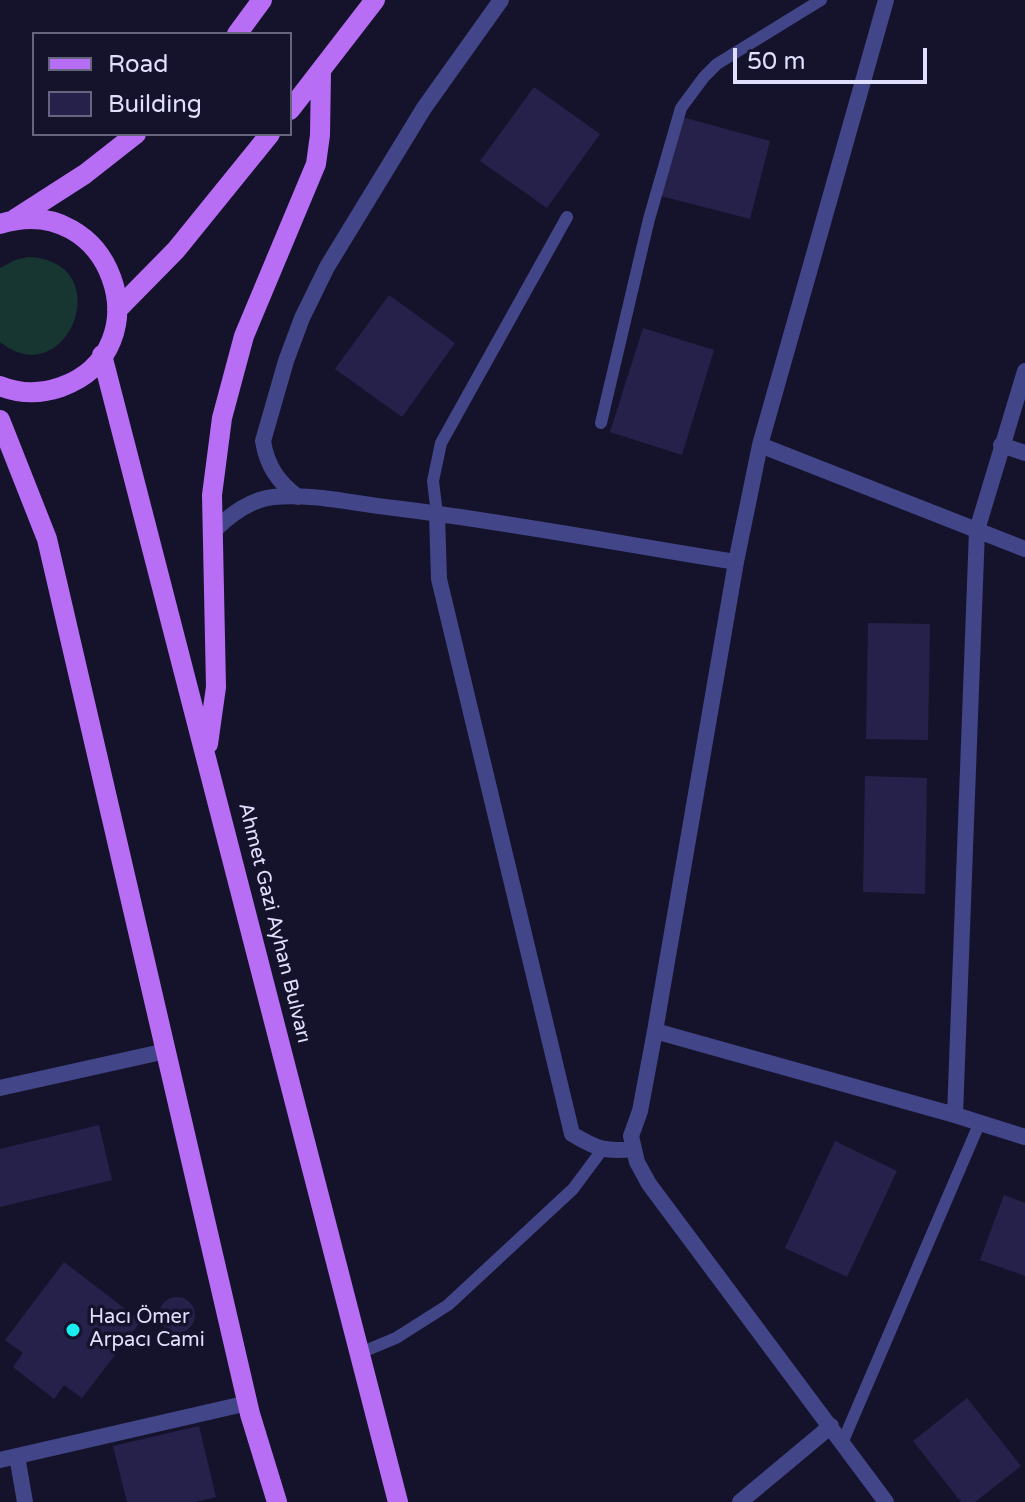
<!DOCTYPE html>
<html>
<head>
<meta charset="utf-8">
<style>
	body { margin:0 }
	#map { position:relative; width:1025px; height:1502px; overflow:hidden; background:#15132b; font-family:"Varela Round",sans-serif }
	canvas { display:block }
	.legend { position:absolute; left:32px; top:32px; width:260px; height:104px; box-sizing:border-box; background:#15132b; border:2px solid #66657f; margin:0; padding:10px 14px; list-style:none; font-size:24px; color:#e0dffd }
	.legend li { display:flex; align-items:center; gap:16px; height:40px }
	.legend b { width:40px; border:2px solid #66657f }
	.scale { position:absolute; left:733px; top:48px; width:194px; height:36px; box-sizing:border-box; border:4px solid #e0dffd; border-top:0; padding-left:10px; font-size:24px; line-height:28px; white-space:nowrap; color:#e0dffd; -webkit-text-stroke:6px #15132b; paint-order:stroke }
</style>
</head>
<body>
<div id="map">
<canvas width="1025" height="1502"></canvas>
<ul class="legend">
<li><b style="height:10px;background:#b76ef5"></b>Road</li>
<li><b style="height:22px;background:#25214b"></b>Building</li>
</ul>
<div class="scale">50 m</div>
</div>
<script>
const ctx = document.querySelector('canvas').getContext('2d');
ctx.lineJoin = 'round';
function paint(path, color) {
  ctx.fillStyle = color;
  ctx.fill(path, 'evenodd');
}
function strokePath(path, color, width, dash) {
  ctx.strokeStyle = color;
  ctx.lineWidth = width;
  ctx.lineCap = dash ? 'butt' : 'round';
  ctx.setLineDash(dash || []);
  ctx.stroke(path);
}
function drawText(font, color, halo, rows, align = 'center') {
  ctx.font = font + ' "Varela Round",sans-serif';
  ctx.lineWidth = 7;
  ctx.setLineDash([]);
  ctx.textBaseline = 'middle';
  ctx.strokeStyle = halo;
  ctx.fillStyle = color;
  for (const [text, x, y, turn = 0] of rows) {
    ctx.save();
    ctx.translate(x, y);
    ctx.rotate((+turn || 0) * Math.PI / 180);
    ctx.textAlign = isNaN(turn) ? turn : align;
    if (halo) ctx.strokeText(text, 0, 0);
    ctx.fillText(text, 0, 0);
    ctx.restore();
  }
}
paint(new Path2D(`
	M28,257c92,3 40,139 -28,85v-74l15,-8z`), '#173531');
paint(new Path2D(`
	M534,87l66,47 -53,74 -67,-47z
	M682,117l88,24 -20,78 -89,-23z
	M389,295l66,48 -53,74 -67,-48z
	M643,328l71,22 -32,105 -72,-23z
	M868,623l62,1 -2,116 -62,-1z
	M865,776l62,2 -2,116 -62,-2z
	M99,1125l13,55 -112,27v-58z
	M835,1141l62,30 -50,106 -62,-29z
	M1004,1195l21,8v73l-45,-16z
	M64,1262l77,59 -59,77 -18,-13 -10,14 -41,-32 10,-14 -18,-13z
	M159 1315a18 18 0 1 1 36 0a18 18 0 1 1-36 0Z
	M967,1398l54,68 -46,36h-14l-48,-61z
	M199,1426l17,71 -21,5h-68l-14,-56z`), '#25214b');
strokePath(new Path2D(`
	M601,423l48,-204 32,-111 23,-31 13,-13 104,-64
	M437,514l-4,-33 8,-38 126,-226
	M360,1353l36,-15 52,-33 125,-116 29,-39
	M843,1441l137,-319`), '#424587', 12);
strokePath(new Path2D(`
	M760,445l265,104
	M1001,445l24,8
	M298,497c-20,-15 -31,-31 -35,-56l23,-80 16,-43 25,-51 97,-159 77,-108
	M437,514l2,65 133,555c25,15 33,18 62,15
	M211,534c17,-18 37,-34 62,-37 39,-4 82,7 121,11 114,14 228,36 342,54
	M655,1031l300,84 70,22
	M0,1088l166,-37
	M955,1115l22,-585 48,-159
	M17,1456l8,46
	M0,1460l248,-57
	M740,1502l91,-76
	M886,1502l-237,-318 -12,-22 -6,-26 9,-25 15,-80 81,-469 24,-117 126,-445`), '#424587', 16);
strokePath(new Path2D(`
	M237,34l25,-34
	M290,110l85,-110
	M15,219l70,-45 51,-40
	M0,224c111,-35 166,125 61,163 -20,7 -41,7 -61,-1
	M117,310l59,-60 94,-116
	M102,355l296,1147
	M0,420l47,119 203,875 27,88
	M208,744l8,-57 -4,-192 10,-77 22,-82 72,-172 4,-29 1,-63`), '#b76ef5', 20);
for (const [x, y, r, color] of [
	[73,1330,8,"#19edf0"]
]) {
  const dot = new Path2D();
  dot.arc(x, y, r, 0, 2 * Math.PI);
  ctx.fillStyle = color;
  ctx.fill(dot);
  strokePath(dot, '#15132b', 3);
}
drawText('20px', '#e0dffd', '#15132b', [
	["Ahmet Gazi Ayhan Bulvarı",274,923,76]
]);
drawText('20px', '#e0dffd', '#15132b', [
	["Hacı Ömer",89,1318],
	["Arpacı Cami",89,1341]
], 'left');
</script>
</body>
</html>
